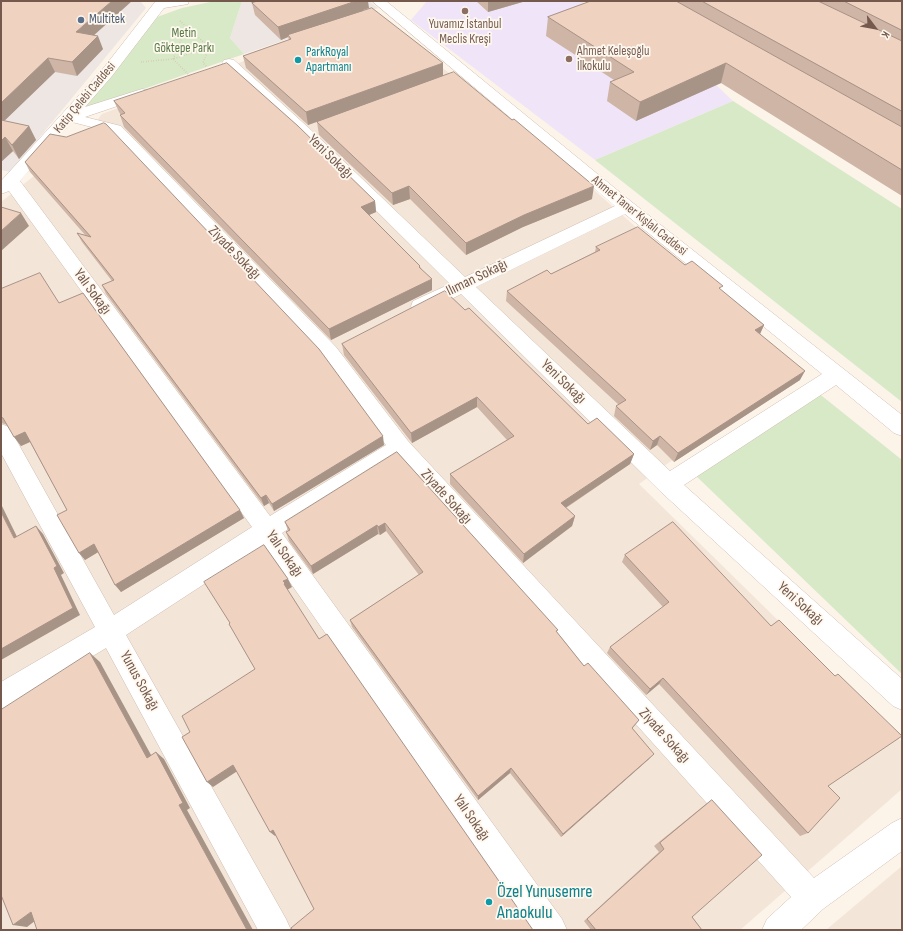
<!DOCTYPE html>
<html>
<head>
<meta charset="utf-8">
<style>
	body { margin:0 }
	#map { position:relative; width:903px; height:931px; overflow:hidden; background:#fcf3e9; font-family:"Sofia Sans Condensed",sans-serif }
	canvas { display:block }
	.frame { position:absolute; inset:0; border:2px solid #75594d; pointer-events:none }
	.north { position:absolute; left:855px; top:8px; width:40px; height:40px; -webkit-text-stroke:3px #fef8ef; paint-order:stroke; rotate:122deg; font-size:11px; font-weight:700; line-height:16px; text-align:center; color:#75594d }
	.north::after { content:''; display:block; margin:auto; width:14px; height:18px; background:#75594d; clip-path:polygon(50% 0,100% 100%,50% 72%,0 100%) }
</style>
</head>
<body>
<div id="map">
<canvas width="903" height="931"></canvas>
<div class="frame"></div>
<div class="north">K</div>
</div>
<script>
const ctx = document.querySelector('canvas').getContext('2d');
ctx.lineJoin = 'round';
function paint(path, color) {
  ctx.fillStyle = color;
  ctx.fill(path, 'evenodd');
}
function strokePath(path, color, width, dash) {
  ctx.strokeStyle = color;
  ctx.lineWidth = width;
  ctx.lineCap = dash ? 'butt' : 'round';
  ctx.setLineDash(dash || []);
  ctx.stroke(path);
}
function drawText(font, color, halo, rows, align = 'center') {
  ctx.font = font + ' "Sofia Sans Condensed",sans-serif';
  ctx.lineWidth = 3.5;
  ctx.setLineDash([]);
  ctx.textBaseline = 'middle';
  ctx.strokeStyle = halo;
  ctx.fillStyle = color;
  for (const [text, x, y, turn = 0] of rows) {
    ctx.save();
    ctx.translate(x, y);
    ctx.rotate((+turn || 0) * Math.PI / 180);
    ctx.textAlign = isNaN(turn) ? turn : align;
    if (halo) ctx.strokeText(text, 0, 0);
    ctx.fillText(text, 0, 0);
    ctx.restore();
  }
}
paint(new Path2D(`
	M377,16l193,153 228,201 -159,114 263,258v47l-162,141h-739v-728l85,-67 16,-21 142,-53z
	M902,866v64h-76z`), '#f3e5d7');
paint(new Path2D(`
	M1,1h135l5,1 5,6 -135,164 -10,-2z
	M242,1h127l9,7 -134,46 -14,-16z`), '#ede6e2');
paint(new Path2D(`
	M427,1h154l132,81 20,19 -138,59 -184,-140z`), '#f0e5f8');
paint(new Path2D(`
	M215,1h27l-12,37 14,16 -161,56 74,-93 25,-9z
	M733,101l169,108v193l-307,-242z
	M817,392l85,68v214l-209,-201z`), '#d7e9c7');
const minor = new Path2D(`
	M161,1h28l-1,3 -24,4 -52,68 -27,31 57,-18 5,1 2,3 -2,3 -62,21 36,9 215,221 72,94 406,437 78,-55 10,-5v33l-79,58 -22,21h-39l5,-11 24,-22 -393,-438 -116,74 280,386 5,11h-35l-268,-385 -138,90 160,284 5,11h-33l-152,-282 -96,58 -9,4v-28l94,-55 -94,-174v-29l8,3 105,188 138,-88 -243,-336 -8,3v-13l101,-111 53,-68zM72,122l39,10 211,225 64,88 -116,71 -250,-335z
	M372,1h14l247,202 269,212v21l-8,-3 -58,-48 -152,100 218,194v31l-9,-4 -233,-215 -199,-197c-14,7 -33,21 -48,17l-2,-5 2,-5 37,-17 -149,-148 -79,-73 2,-3 5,-1 5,1 77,70 154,147 150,-71zM625,214l197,160 -152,97 -194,-184z`);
strokePath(minor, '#d0bdb1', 1);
strokePath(new Path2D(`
	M180,21l29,26 -36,12 17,17
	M141,62l32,-3 14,-33
	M206,66l-3,-3 6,-16`), '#d6b5a4', 1.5, [0.5, 2]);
paint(minor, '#fff');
paint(new Path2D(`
	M1,1l102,48 -26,27 -22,-4 -51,49 25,5 7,14 -17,19 -6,-8 -12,11z
	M476,1h50l-38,11z
	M591,1h311v195l-181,-113 -85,38 -29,-20 3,-19 4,-2 -68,-44 2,-19z
	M252,3l117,5 -6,2v1l80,65 -135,49 -62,-57 -3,-12 46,-16 -1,-3 -7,3 -26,-25z
	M114,101l261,100 1,11 -7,3 52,53 11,22 -101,50 -207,-213 -4,-12h1l-2,-3z
	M317,122l275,77 -69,28 -57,28 -56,-56 -17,6 -74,-70z
	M25,162l359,283 -110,66 -5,-8 -5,3 -158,-212 -4,-9 10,-4 -30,-39 -5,-9 9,3 -56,-64z
	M596,247l89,18 36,25 43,35 -4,9 40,46 -126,82 -17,-17 -7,5 -36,-34 2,-10 3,-1 -113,-104 1,-10 44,-17 44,-22z
	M1,289l58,14 185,215 -123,74 -23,-40 -13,8 -18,-50 -37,-68 -9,4 -13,-21 -7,-2z
	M465,310l123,114 46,30 -4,10 -64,44 9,8 -3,10 -49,37 -73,-79v-10l57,-34 -30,-33 -65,36 -68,-88 -2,-11z
	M397,452l160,180 27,34 55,54 -7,9 17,30 -88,78 -51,-64 -32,27 -126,-173 -2,-7 69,-45 -33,-44 -6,4 -2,-1 -65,40 -24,-33 -3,-9 2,-1 -3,-9z
	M673,522l155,264 -20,47 -8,3 -141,-152 -13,11 -39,-42 3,-6 53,-40 -41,-45 3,-7z
	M712,800l-20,117 10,13h-111l-7,-9 75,-69 -5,-6 52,-42z`), '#ceb5a6');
paint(new Path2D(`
	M112,1h20l-50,45 -6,-14z
	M356,1h12l1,7 -6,2v2l-75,23v2l-7,3 -3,-13z
	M488,1h38l-38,11z
	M98,36l5,13 -26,27 -5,-14z
	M48,58l7,14 -54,52v-21z
	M443,63v13l-135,49 -2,-13z
	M726,63l-5,20 -85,38 4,-19z
	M29,126l7,14 -17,19 -7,-14z
	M5,137l8,14 -12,11v-21z
	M409,186l1,13 -17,6 -1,-12z
	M594,186l-2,13 -69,28 -57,28v-12l58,-28z
	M375,201l1,11 -14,6 -1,-11z
	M21,213l8,13 -28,25v-20z
	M432,279v11l-101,50 -2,-11z
	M764,325l-4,9 -5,-4z
	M805,371l-5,9 -126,82 4,-9z
	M477,397v10l-65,36 -1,-10z
	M25,432l7,9 -11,5 -7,-9z
	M383,436l1,9 -110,66 -2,-7z
	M660,436l-3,9 -7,5 3,-9z
	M634,454l-4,10 -71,48 2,-9z
	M266,495l3,8 -5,3 -3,-8z
	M1,504l20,41 -7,-7 -13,-26z
	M240,510l4,8 -123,74 -6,-7z
	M575,516l-3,10 -49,37 1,-9z
	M385,523l1,8 -6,4 -2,-8z
	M377,525l1,9 -65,40 -2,-8z
	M36,526l7,8 21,39 -3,2 19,40 -79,45v-11l53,-81z
	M94,544l6,7 -15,9 -6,-7z
	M288,579l4,8 -5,3 1,2 -4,-8 -1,-3z
	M90,653l10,9 56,102 -9,-6z
	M663,678l-4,6 -13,11 4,-6z
	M156,752l8,7 26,49 -3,2 66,120h-6l-68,-125z
	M654,754l-5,5 -88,78 2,-3z
	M233,765l6,5 -26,17 -6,-5z
	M511,768l-1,5 -32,27v-4z
	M273,830l4,4 -2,2 -5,-4z
	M31,912l13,2 -17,13 -14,-2z`), '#a89387');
const building = new Path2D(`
	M1,1h111l-36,31 22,4 -26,26 -24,-4 -47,45z
	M258,1h98l-78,26 -26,-24z
	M591,1h85l226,126v43l-176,-107 -86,39 -30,-20 24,-10 -86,-55z
	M702,1h116l84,40v70z
	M844,1h58v29z
	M372,8l71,55 -137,49 -63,-56 48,-17 -3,-4z
	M227,63l71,63 77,75 -14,6 59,59 -1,1 13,12 -103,50 -209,-214 5,-2 -11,-12z
	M454,72l58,48 2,-1 80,67 -70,29 -58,28 -57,-57 -17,7 -75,-71z
	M1,120l28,6 -17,19 -7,-8 -4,4z
	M104,123l2,1 213,225 64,87 -111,68 -6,-9 -5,3 -159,-213 12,-5 -37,-47 14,4 -66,-75 25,-28 16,3z
	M1,207l20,6 -20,18z
	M638,227l47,38 7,-4 31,25 -4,2 45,37 -9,5 50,41 -127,82 -18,-17 -7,5 -37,-35 10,-6 -119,-109 40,-21 4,4 49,-24 -4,-3z
	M40,273l19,30 24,-10 157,217 -125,75 -21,-41 -15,9 -22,-38 10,-5 -42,-78 -11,5 -11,-19 -2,-1v-128z
	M445,291l20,19 4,-2 119,116 9,-6 37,36 -73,49 14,13 -51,38 -74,-80 64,-38 -37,-39 -66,36 -69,-89z
	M397,452l161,178 -2,1 28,35 4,-3 51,57 -7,8 22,26 -91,80 -52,-66 -33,28 -128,-176 73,-48 -38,-49 -7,4 -1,-2 -66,41 -25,-34 4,-2 -5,-8z
	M1,512l13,26 22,-12 21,40 -3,2 19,40 -72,41z
	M673,522l98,104 8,-6 56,56 3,-2 64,62 -74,50 12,12 -32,35 -145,-155 -13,11 -40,-42 59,-45 -44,-47z
	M264,545l24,34 -5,2 2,2 -1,1 35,55 8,-5 206,296h3h-244l-1,-2 23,-19 -41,-79 -3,2 -37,-67 -26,17 -25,-45 8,-5 -8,-16 73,-47 -26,-45 1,-1 -26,-41z
	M90,653l57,105 9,-6 27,51 -4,2 68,125h-210l-6,-18 -18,13 -12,-30v-185z
	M712,800l50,55 -70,62 10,13h-106l-9,-11 77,-70 -4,-6z`);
paint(building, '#f0d2c1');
strokePath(building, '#a89387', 1);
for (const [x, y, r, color] of [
	[465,11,4,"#8d6e63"],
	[81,20,4,"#5c6f8a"],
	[569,59,4,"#8d6e63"],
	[298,60,4,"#0f9aa8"],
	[489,902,4,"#0f9aa8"]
]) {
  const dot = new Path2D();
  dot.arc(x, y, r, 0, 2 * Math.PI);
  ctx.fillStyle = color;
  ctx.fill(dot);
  strokePath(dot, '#fef8ef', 1.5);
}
drawText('13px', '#4e5e75', '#fef8ef', [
	["Multitek",89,20]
], 'left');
drawText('13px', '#785e54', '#fef8ef', [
	["Yuvamız İstanbul",465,25],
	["Meclis Kreşi",465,40],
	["Ahmet Keleşoğlu",577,52,"left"],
	["İlkokulu",577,67,"left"]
]);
drawText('13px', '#577a45', '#fef8ef', [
	["Metin",184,34],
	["Göktepe Parkı",184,49]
]);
drawText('13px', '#0d838f', '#fef8ef', [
	["ParkRoyal",306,53],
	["Apartmanı",306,68]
], 'left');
drawText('13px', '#75594d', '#fef8ef', [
	["Katip Çelebi Caddesi",85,98,-50],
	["Ahmet Taner Kışlalı Caddesi",639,216,39]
]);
drawText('15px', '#75594d', '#fef8ef', [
	["Yeni Sokağı",330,157,44],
	["Ziyade Sokağı",234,253,46],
	["Ilıman Sokağı",477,278,-26],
	["Yalı Sokağı",92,292,54],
	["Yeni Sokağı",563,382,44],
	["Ziyade Sokağı",446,497,48],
	["Yalı Sokağı",284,554,55],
	["Yeni Sokağı",800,604,42],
	["Yunus Sokağı",139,681,61],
	["Ziyade Sokağı",664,736,48],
	["Yalı Sokağı",471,818,55]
]);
drawText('18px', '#0d838f', '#fef8ef', [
	["Özel Yunusemre",497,892],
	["Anaokulu",497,913]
], 'left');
</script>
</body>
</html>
